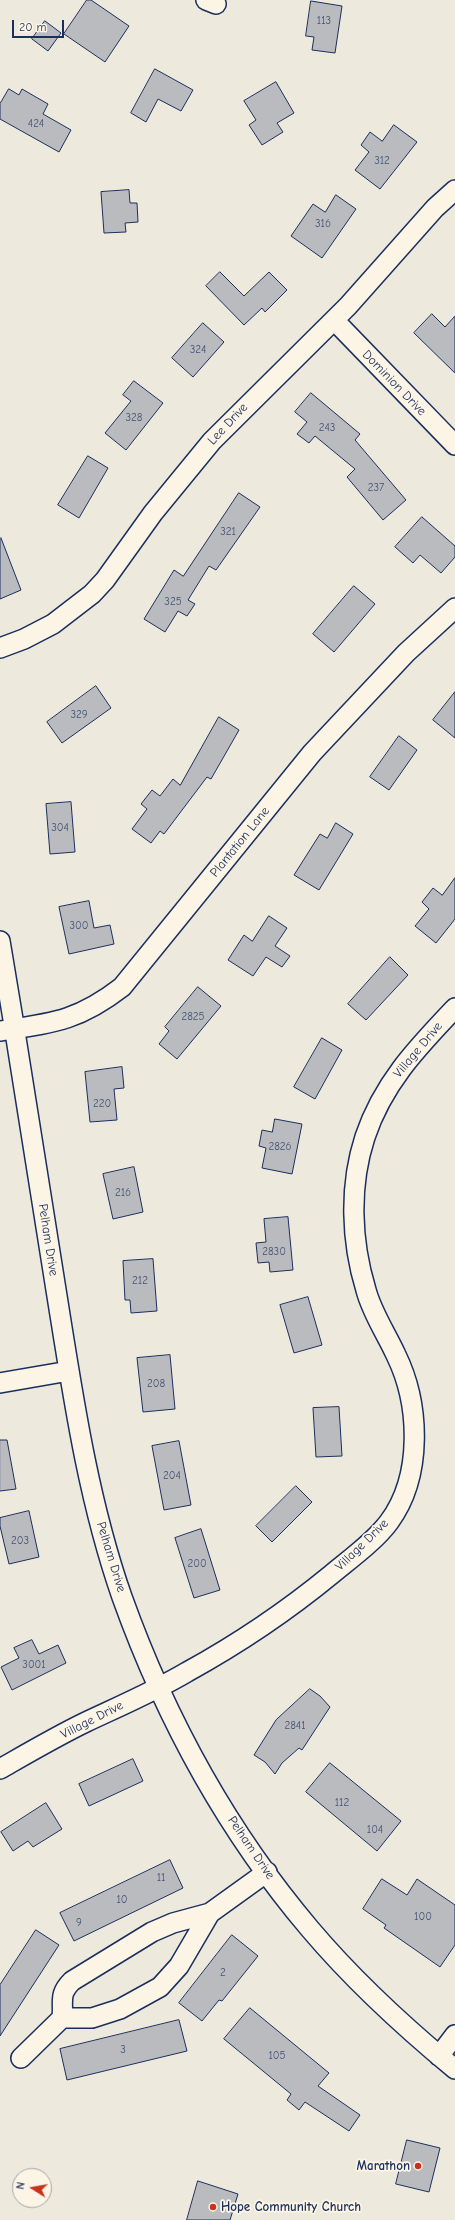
<!DOCTYPE html>
<html>
<head>
<meta charset="utf-8">
<style>
	body { margin:0 }
	#map { position:relative; width:455px; height:2220px; overflow:hidden; background:#eee9dd; font-family:"Comic Neue",sans-serif }
	canvas { display:block }
	.north { position:absolute; left:12px; top:2168px; width:40px; height:40px; box-sizing:border-box; background:#fcf5e5; border:1px solid #a2a6af; border-radius:50%; rotate:281deg; font-size:11px; font-weight:700; line-height:16px; text-align:center; color:#1b2f5e }
	.north::after { content:''; display:block; margin:auto; width:14px; height:18px; background:#c8321e; clip-path:polygon(50% 0,100% 100%,50% 72%,0 100%) }
	.scale { position:absolute; left:12px; top:20px; width:52px; height:18px; box-sizing:border-box; border:2px solid #1b2f5e; border-top:0; padding-left:5px; font-size:12px; line-height:14px; white-space:nowrap; color:#1b2f5e; -webkit-text-stroke:3px #fcf5e5; paint-order:stroke }
</style>
</head>
<body>
<div id="map">
<canvas width="455" height="2220"></canvas>
<div class="north">N</div>
<div class="scale">20 m</div>
</div>
<script>
const ctx = document.querySelector('canvas').getContext('2d');
ctx.lineJoin = 'round';
function paint(path, color) {
  ctx.fillStyle = color;
  ctx.fill(path, 'evenodd');
}
function strokePath(path, color, width, dash) {
  ctx.strokeStyle = color;
  ctx.lineWidth = width;
  ctx.lineCap = dash ? 'butt' : 'round';
  ctx.setLineDash(dash || []);
  ctx.stroke(path);
}
function drawText(font, color, halo, rows, align = 'center') {
  ctx.font = font + ' "Comic Neue",sans-serif';
  ctx.lineWidth = 3.5;
  ctx.setLineDash([]);
  ctx.textBaseline = 'middle';
  ctx.strokeStyle = halo;
  ctx.fillStyle = color;
  for (const [text, x, y, turn = 0] of rows) {
    ctx.save();
    ctx.translate(x, y);
    ctx.rotate((+turn || 0) * Math.PI / 180);
    ctx.textAlign = isNaN(turn) ? turn : align;
    if (halo) ctx.strokeText(text, 0, 0);
    ctx.fillText(text, 0, 0);
    ctx.restore();
  }
}
const building = new Path2D(`
	M87,0h4l38,26 -24,36 -41,-28z
	M311,1l31,5 -7,47 -23,-3 2,-13 -8,-1z
	M45,21l16,12 -13,18 -16,-12z
	M155,69l38,21 -12,21 -23,-12 -12,23 -15,-9z
	M276,82l18,31 -17,10 6,9 -21,13 -13,-20 7,-5 -12,-19z
	M9,89l10,6 3,-6 26,15 -5,10 28,16 -12,22 -59,-33v-15z
	M394,125l23,17 -37,47 -25,-19 14,-18 -8,-7 9,-13 12,9z
	M129,190l1,13h7l1,19 -13,1 1,9 -22,1 -3,-41z
	M336,195l20,14 -34,49 -31,-22 22,-32 12,8z
	M220,272l24,24 25,-24 18,18 -22,22 -3,-4 -18,17 -38,-39z
	M432,314l13,13 10,-11v57l-41,-40z
	M203,323l21,19 -31,35 -21,-19z
	M134,381l29,22 -37,47 -21,-17 26,-32 -8,-6z
	M311,393l49,41 -5,6 51,60 -23,20 -36,-43 8,-8 -40,-33 -6,7 -12,-9 10,-12 -12,-10z
	M88,456l20,12 -29,50 -21,-13z
	M239,493l21,14 -44,63 -7,-4 -21,34 7,4 -8,12 -9,-5 -13,21 -21,-13 30,-49 9,6z
	M422,517l33,29v11l-14,16 -21,-18 -7,8 -18,-16z
	M1,538l20,52 -21,9v-60z
	M354,586l21,18 -41,48 -21,-18z
	M96,686l15,22 -49,35 -15,-21z
	M455,692v46l-22,-18z
	M219,717l20,13 -28,49 -4,-2 -43,57 -4,-3 -9,12 -19,-14 15,-20 -6,-5 11,-14 8,6 13,-17 7,6z
	M399,736l18,14 -28,40 -19,-13z
	M71,802l4,50 -25,2 -4,-50z
	M336,823l17,11 -34,56 -25,-15 26,-41 7,4z
	M455,878v41l-19,24 -21,-17 14,-17 -7,-7 11,-14 9,7z
	M89,901l5,27 16,-3 4,19 -45,10 -10,-47z
	M269,916l18,12 -12,18 15,10 -8,11 -16,-10 -13,19 -25,-16 16,-25 8,6z
	M390,957l18,18 -42,45 -18,-16z
	M198,987l23,19 -44,53 -18,-15 10,-13 -4,-4z
	M322,1038l20,12 -27,49 -21,-12z
	M122,1067l2,21 -10,1 3,31 -27,2 -5,-50z
	M275,1119l27,5 -10,50 -30,-6 4,-20 -7,-2 3,-16 10,2z
	M134,1167l9,45 -30,7 -10,-45z
	M288,1217l5,53 -23,2 -1,-10 -11,1 -2,-20 10,-1 -2,-23z
	M153,1259l4,52 -26,2 -1,-13h-5l-2,-39z
	M308,1297l14,48 -28,8 -14,-48z
	M170,1355l5,54 -32,3 -6,-54z
	M339,1407l3,49 -26,1 -3,-49z
	M0,1440h7l9,49 -16,2z
	M179,1441l12,64 -27,5 -12,-64z
	M296,1486l16,16 -40,40 -16,-16z
	M29,1511l10,46 -30,7 -9,-38v-8z
	M201,1529l19,61 -26,8 -19,-60z
	M32,1640l7,14 19,-9 8,18 -54,27 -11,-23 18,-9 -5,-10z
	M310,1689l10,7 10,11 -28,43 -3,-2 -17,15 -7,11 -10,-12 -11,-7 22,-35z
	M133,1759l10,22 -54,25 -10,-22z
	M330,1763l71,58 -24,30 -71,-59z
	M46,1803l16,26 -29,18 -5,-6 -15,10 -12,-19z
	M170,1860l13,28 -109,53 -14,-28z
	M382,1879l25,16 10,-16 38,26v40l-15,22 -56,-39 2,-3 -23,-16z
	M36,1930l23,15 -59,91v-51z
	M232,1935l26,21 -36,45 -3,-1 -17,21 -23,-18z
	M250,2008l79,65 -11,13 42,29 -11,16 -44,-29 -6,8 -12,-10 4,-6 -67,-55z
	M179,2020l8,31 -120,29 -7,-31z
	M407,2140l33,8 -11,44 -33,-8z
	M198,2181l40,13 -8,26h-43z`);
paint(building, '#babbbe');
strokePath(building, '#1b2f5e', 1);
const minor = new Path2D(`
	M206,0l10,4
	M334,320l121,125
	M0,648l24,-9 29,-15 39,-30 13,-14 48,-67 59,-72 136,-135 87,-98 20,-18
	M0,941c20,118 38,236 57,355 16,100 31,204 65,301 43,120 105,234 188,332 44,52 93,97 145,140
	M0,1031c53,-8 78,-10 122,-44l190,-234 94,-100 49,-45
	M0,1383l69,-12
	M0,1769c28,-16 57,-33 86,-47 34,-16 69,-31 101,-50 51,-28 100,-61 145,-98 18,-15 43,-33 57,-52 34,-46 31,-118 7,-167 -10,-22 -24,-42 -30,-65 -15,-49 -17,-104 -1,-153 18,-54 52,-89 90,-129
	M210,1913l57,-41
	M439,2056l16,-21
	M21,2058l41,-40h30l28,-9 40,-22 19,-21 31,-53 -37,10 -21,9 -80,49c-14,14 -8,20 -10,37`);
strokePath(minor, '#1b2f5e', 22);
strokePath(minor, '#fcf5e5', 19);
for (const [x, y, r, color] of [
	[418,2166,4,"#c8321e"],
	[213,2207,4,"#c8321e"]
]) {
  const dot = new Path2D();
  dot.arc(x, y, r, 0, 2 * Math.PI);
  ctx.fillStyle = color;
  ctx.fill(dot);
  strokePath(dot, '#fcf5e5', 1.5);
}
drawText('11px', '#435276', null, [
	["113",324,21],
	["424",36,124],
	["312",382,161],
	["316",323,224],
	["324",198,350],
	["328",134,418],
	["243",327,428],
	["237",376,488],
	["321",228,532],
	["325",173,602],
	["329",79,715],
	["304",60,828],
	["300",79,926],
	["2825",193,1017],
	["220",102,1104],
	["2826",280,1147],
	["216",123,1193],
	["2830",274,1252],
	["212",140,1281],
	["208",156,1384],
	["204",172,1476],
	["203",20,1541],
	["200",197,1564],
	["3001",34,1665],
	["2841",295,1726],
	["112",342,1803],
	["104",375,1830],
	["11",161,1878],
	["10",122,1900],
	["100",423,1917],
	["9",79,1923],
	["2",223,1973],
	["3",123,2050],
	["105",277,2056]
]);
drawText('13px', '#1b2f5e', '#fcf5e5', [
	["Dominion Drive",394,383,46],
	["Lee Drive",228,424,-47],
	["Plantation Lane",240,842,-51],
	["Village Drive",418,1050,-50],
	["Pelham Drive",48,1240,81],
	["Village Drive",362,1545,-44],
	["Pelham Drive",111,1557,73],
	["Village Drive",92,1720,-27],
	["Pelham Drive",251,1848,56]
]);
drawText('bold 13px', '#1b2f5e', '#fcf5e5', [
	["Marathon",410,2166],
	["Hope Community Church",221,2207,"left"]
], 'right');
</script>
</body>
</html>
